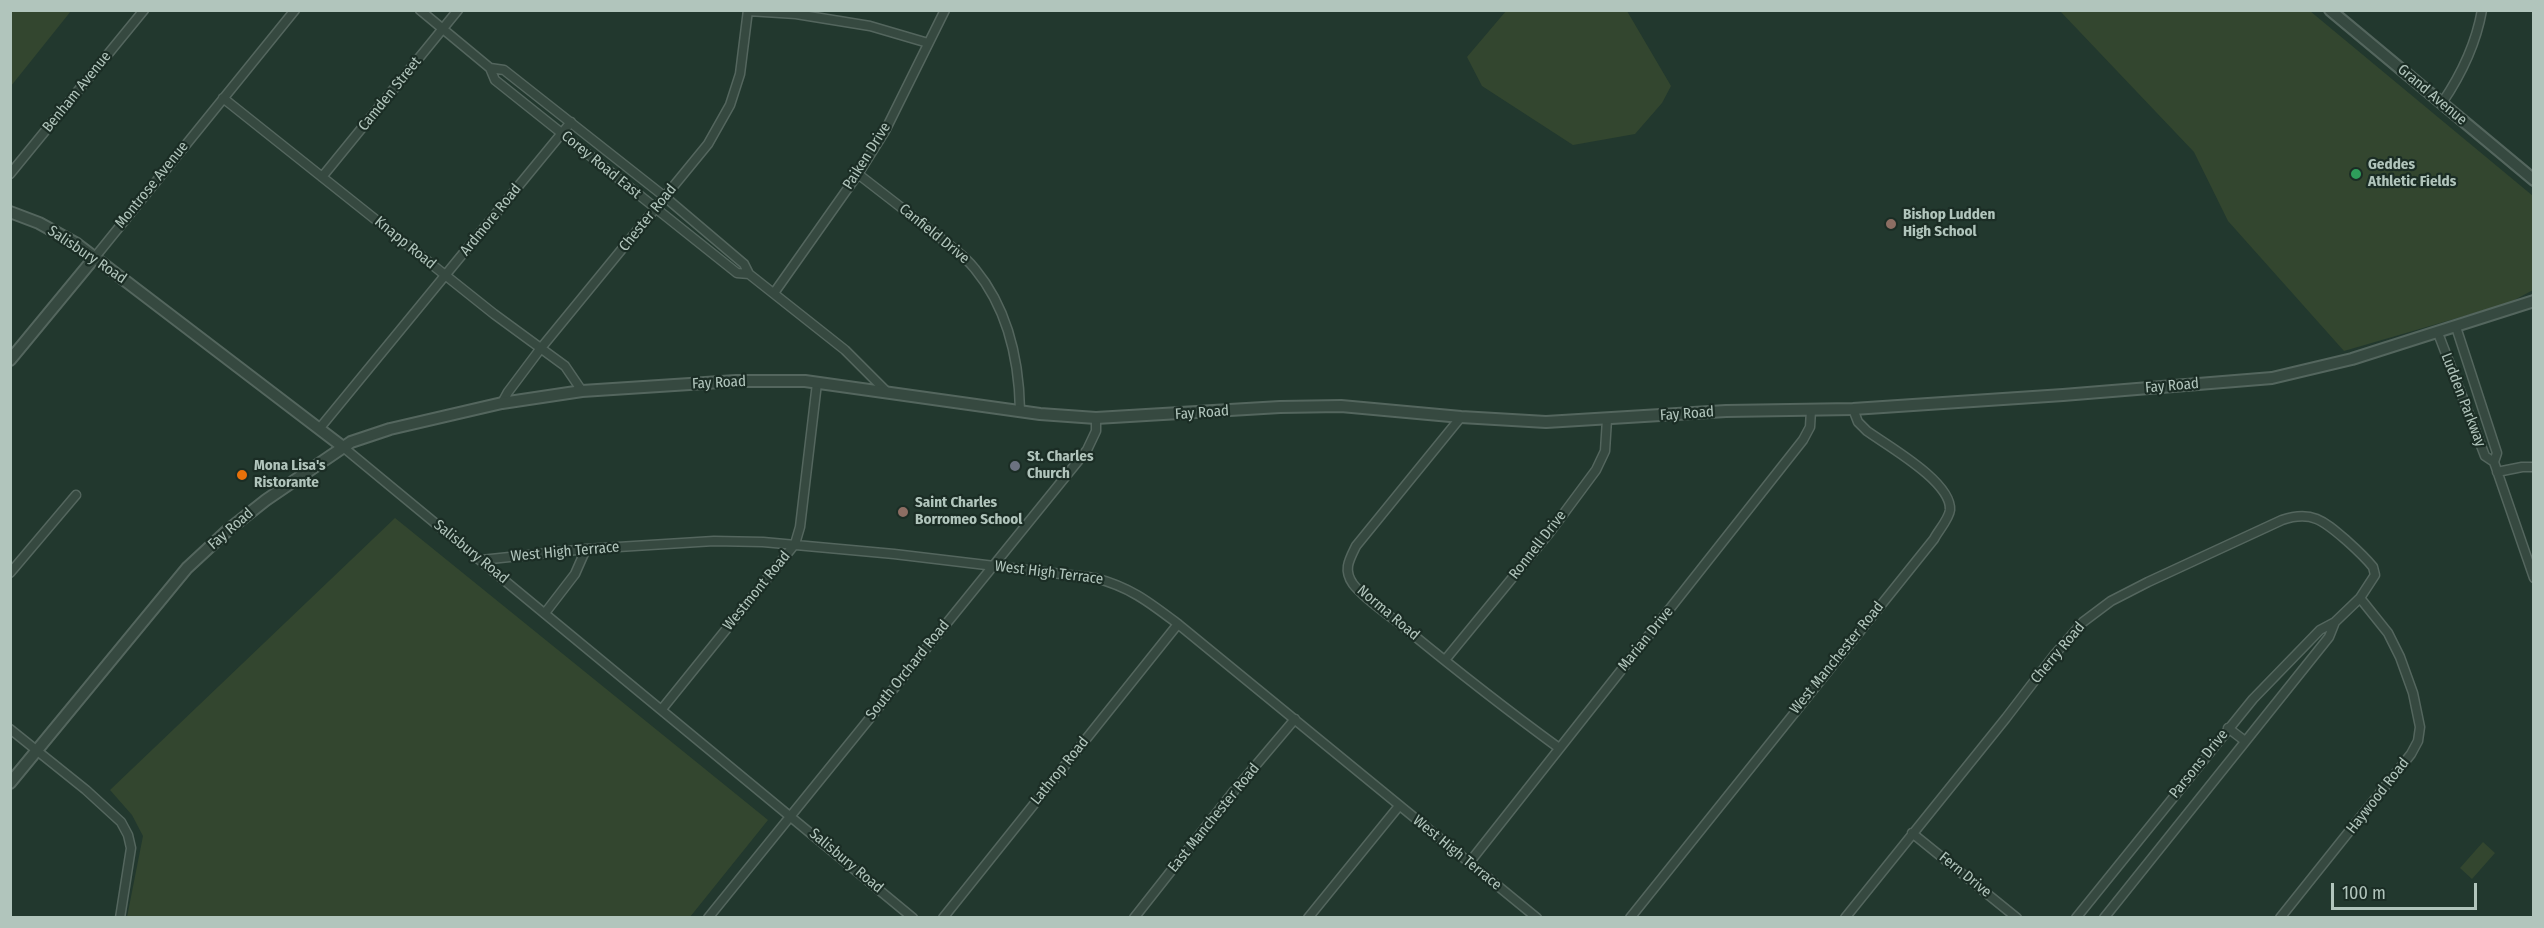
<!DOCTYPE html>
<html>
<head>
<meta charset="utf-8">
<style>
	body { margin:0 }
	#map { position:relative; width:2544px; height:928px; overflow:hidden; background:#22382e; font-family:"Fira Sans Condensed",sans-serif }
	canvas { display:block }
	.frame { position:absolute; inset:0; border:12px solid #b1c5bc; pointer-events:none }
	.scale { position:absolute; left:2331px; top:883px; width:146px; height:27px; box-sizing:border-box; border:3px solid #b1c5bc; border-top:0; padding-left:8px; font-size:18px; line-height:21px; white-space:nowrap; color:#b1c5bc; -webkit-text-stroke:4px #1b2d25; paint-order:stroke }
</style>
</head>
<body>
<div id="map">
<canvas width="2544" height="928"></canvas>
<div class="frame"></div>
<div class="scale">100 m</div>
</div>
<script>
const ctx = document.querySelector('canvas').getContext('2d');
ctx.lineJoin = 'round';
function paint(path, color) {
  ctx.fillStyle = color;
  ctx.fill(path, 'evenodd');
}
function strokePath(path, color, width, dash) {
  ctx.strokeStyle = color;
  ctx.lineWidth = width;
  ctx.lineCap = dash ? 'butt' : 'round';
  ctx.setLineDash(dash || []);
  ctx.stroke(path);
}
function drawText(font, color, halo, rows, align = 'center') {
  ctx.font = font + ' "Fira Sans Condensed",sans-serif';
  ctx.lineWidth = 4.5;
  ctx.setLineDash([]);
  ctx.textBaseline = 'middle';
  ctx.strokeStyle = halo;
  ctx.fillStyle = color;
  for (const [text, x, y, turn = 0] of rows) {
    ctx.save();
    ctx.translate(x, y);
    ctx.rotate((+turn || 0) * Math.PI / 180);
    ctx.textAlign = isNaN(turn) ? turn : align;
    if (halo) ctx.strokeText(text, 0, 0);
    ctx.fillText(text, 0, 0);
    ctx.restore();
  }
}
paint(new Path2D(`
	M11,10l60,1 -60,75 -1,-75z
	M1506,11h121l44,75 -9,17 -27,31 -62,11 -91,-59 -15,-29z
	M2060,11h250l223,185v94l-24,13 -165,48 -116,-130 -34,-69z
	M395,518l373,302 -78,97h-563l16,-81 -11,-21 -22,-25z
	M2483,842l12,11 -23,26 -12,-11z`), '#33462f');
const minor = new Path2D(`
	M420,10l70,58 5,12 242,193 12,1
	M748,11l48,3 74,12 58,17
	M490,68l14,2 161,127 79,67 5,10 96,76 41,41
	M223,98l271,216 71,52 17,25
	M2442,103c19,-28 34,-59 40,-93
	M10,174l134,-164
	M858,174c26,20 53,41 80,62 12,10 27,20 37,33 33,40 44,91 45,141
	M322,177l136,-167
	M95,257l200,-247
	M774,293l84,-119 27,-43 60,-121
	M2456,327l41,126 -3,9
	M2438,333l47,123 9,6 40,116
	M502,403l6,-11 33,-44 167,-204 22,-39 10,-31 8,-64
	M1461,417l-105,129c-7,14 -13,24 -3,38 12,16 38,32 53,45 50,41 101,81 153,119
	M319,429l252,-307
	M343,447l570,471
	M2497,472l25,-5h12
	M481,560l105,-11 128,-8 49,1 131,12 201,24c35,9 54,24 83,46l359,294
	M10,573l66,-78
	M545,613l30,-39 11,-25
	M1445,660l105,-128 46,-62 9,-19 2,-32
	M662,709l133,-165 5,-17 17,-144
	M2228,728l17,13
	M10,729l76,61 35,32 7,13 3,13 -11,70
	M1912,833l105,85
	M1469,863l334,-423 7,-13 1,-17
	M708,918l379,-468 9,-19v-13
	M943,918l235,-294
	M1134,918l100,-127 61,-72
	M1308,918l91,-112
	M1630,918l304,-379c4,-8 15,-20 16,-29 2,-28 -62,-64 -83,-79l-9,-9 -5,-13
	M1845,918l161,-200 49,-64 28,-32 28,-21 37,-19 134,-62c30,-10 42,1 64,20 10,9 19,17 27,27l2,8 -15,23 -25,24 -15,8 -67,69 -177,219
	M2104,918l225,-281 6,-15
	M2280,918l131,-164 7,-13 2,-14 -7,-34 -13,-36 -12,-24 -28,-35`);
const tertiary = new Path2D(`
	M2330,10l204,170
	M10,212l29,11 38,21 266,203
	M10,360l85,-103
	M10,783l177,-215 41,-38 38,-30 85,-58 39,-13 112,-26 80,-12 154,-10h69l235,33 56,4 184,-11 61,-1 120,11 85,5 180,-11 127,-2 210,-14 209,-17 80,-19 182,-58`);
strokePath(minor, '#54665e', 11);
strokePath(tertiary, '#54665e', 14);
strokePath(minor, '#364940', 8);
strokePath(tertiary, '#364940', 10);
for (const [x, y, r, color] of [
	[2356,174,6,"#2e9e5b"],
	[1891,224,6,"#8d6e63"],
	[1015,466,6,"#6b7280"],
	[242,475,6,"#e8710a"],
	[903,512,6,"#8d6e63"]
]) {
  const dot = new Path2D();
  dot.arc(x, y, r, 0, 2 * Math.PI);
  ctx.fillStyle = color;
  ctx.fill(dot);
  strokePath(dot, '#1b2d25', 2);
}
drawText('15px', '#b1c5bc', '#1b2d25', [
	["Benham Avenue",77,92,-51],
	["Camden Street",390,94,-51],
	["Grand Avenue",2432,95,40],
	["Paiken Drive",867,156,-58],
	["Corey Road East",601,165,39],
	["Montrose Avenue",152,185,-51],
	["Chester Road",648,218,-51],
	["Ardmore Road",491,220,-51],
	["Canfield Drive",934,234,39],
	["Knapp Road",405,243,39],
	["Salisbury Road",87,255,34],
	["Fay Road",719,383,-3],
	["Fay Road",2172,386,-5],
	["Ludden Parkway",2463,400,69],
	["Fay Road",1202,413,-4],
	["Fay Road",1687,414,-4],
	["Fay Road",231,529,-41],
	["Ronnell Drive",1538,545,-52],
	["Salisbury Road",471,552,39],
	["West High Terrace",565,552,-5],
	["West High Terrace",1049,573,7],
	["Westmont Road",757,591,-51],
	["Norma Road",1388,613,40],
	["Marian Drive",1646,639,-51],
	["Cherry Road",2058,653,-50],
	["West Manchester Road",1837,658,-51],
	["South Orchard Road",908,670,-51],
	["Parsons Drive",2199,764,-51],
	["Lathrop Road",1060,771,-51],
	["Haywood Road",2378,796,-52],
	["East Manchester Road",1214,818,-51],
	["West High Terrace",1457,853,39],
	["Salisbury Road",846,861,40],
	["Fern Drive",1965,875,39]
]);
drawText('bold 15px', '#b1c5bc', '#1b2d25', [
	["Geddes",2368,165],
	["Athletic Fields",2368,182],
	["Bishop Ludden",1903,215],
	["High School",1903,232],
	["St. Charles",1027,457],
	["Church",1027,474],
	["Mona Lisa's",254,466],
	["Ristorante",254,483],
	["Saint Charles",915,503],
	["Borromeo School",915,520]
], 'left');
</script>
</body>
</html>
